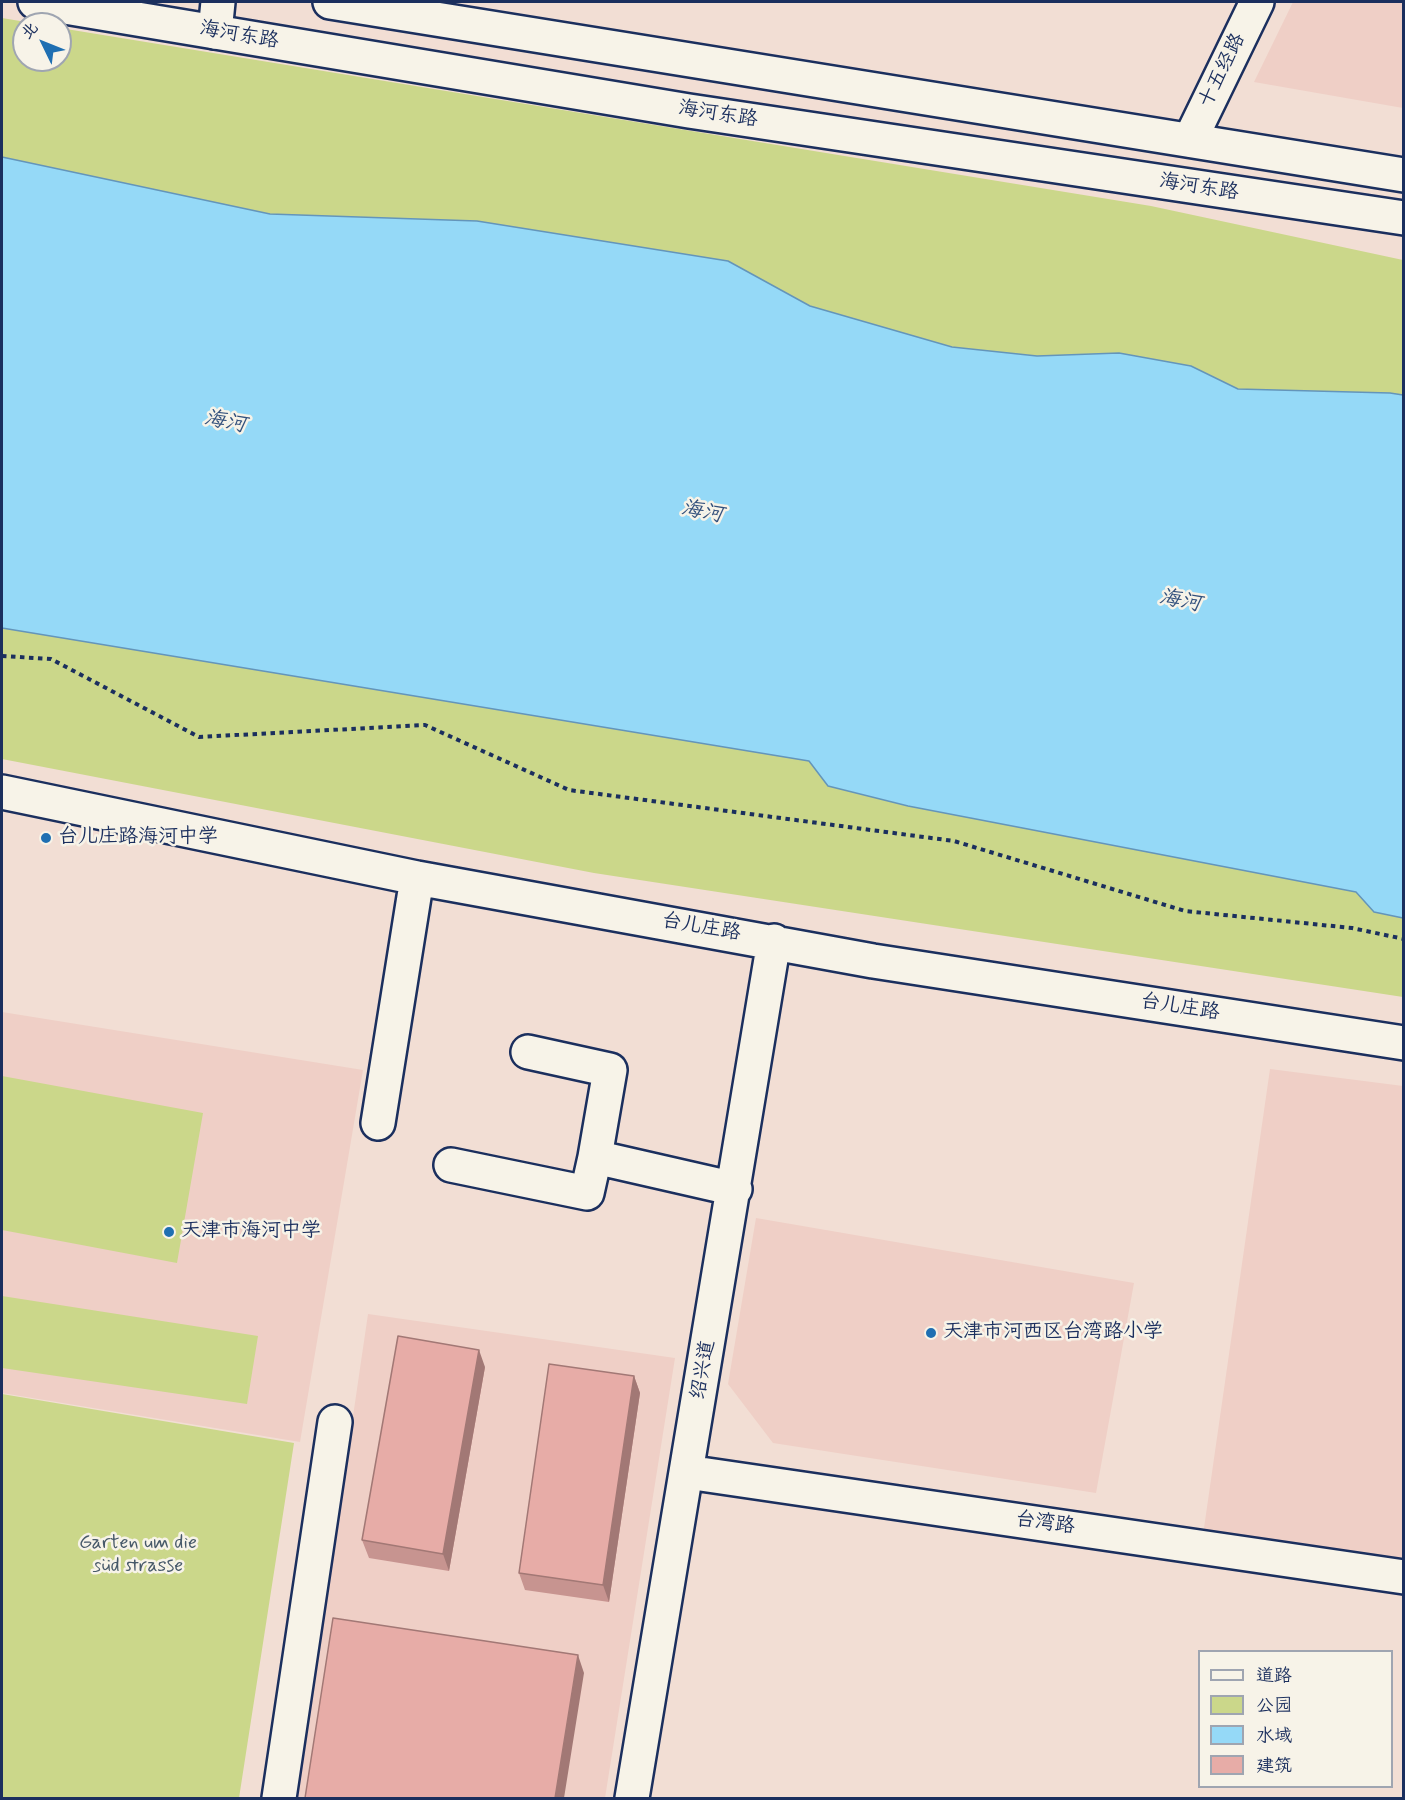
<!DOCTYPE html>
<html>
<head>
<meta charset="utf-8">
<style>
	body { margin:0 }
	#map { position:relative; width:1405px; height:1800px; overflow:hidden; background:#f2ded4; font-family:Mynerve,"LXGW WenKai TC",sans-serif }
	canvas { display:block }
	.frame { position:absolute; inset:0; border:3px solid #1b2f5e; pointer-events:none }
	.legend { position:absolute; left:1198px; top:1650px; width:195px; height:138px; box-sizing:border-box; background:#f7f3e8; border:2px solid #9fa5b1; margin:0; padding:8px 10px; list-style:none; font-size:18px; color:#1b2f5e }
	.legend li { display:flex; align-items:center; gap:12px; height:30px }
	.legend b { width:30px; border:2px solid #9fa5b1 }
	.north { position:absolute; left:12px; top:12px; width:60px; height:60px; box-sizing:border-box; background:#f7f3e8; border:2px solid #9fa5b1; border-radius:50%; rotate:313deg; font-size:16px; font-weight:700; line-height:24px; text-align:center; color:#1b2f5e }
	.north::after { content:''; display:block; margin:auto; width:21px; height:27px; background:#1f6fb2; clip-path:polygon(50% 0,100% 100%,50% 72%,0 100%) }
</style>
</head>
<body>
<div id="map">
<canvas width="1405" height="1800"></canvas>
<div class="frame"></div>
<ul class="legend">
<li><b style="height:8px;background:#f7f3e8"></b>道路</li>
<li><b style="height:16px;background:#cbd78a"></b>公园</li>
<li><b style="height:16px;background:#95d9f7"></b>水域</li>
<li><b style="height:16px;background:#e7aca7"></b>建筑</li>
</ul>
<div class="north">北</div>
</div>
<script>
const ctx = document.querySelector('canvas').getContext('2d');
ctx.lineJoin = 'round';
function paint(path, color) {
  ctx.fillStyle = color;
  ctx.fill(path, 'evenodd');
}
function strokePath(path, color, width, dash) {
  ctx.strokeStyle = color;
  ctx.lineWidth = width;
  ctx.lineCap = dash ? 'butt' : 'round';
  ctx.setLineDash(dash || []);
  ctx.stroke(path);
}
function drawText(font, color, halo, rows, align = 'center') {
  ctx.font = font + ' Mynerve,"LXGW WenKai TC",sans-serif';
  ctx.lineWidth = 5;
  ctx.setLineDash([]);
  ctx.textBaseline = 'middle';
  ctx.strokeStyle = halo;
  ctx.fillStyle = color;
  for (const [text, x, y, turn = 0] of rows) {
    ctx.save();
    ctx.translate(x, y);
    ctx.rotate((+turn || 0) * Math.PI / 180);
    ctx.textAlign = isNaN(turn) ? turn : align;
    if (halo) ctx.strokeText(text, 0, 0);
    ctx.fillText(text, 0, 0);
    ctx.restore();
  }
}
paint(new Path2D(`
	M1293,2h110v106l-149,-26z
	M2,1012l361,58 -63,372 -298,-49z
	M1270,1069l133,17v479l-200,-30z
	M756,1218l378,65 -38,210 -323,-50 -45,-59z
	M368,1314l307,44 -70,440h-308z`), '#efcfc6');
paint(new Path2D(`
	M2,18l36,6h-14v36h36v-32l1091,178 252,54v737l-809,-124 -592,-114z
	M2,1076l201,37 -26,150 -175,-33z
	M2,1296l256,40 -11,68 -245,-36z
	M2,1394l292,49 -55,355h-237z`), '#cbd78a');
const water = new Path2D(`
	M2,157l268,57 207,7 251,40 82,45 142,41 85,9 82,-3 72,13 47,23 152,4 13,2v523l-29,-6 -18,-20 -448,-86 -80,-20 -19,-25 -807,-133z`);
paint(water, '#95d9f7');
strokePath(water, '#6495ba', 1.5);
const minor = new Path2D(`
	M215,32l3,-30
	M1190,140l67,-138
	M2,792l415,86 456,83 531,82
	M528,1052l82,18 -15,87 140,32
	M378,1123l39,-245
	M451,1165l136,28 8,-36
	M687,1472l717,105
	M279,1798l56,-376
	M632,1798l142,-857`);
const major = new Path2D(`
	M35,2l654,109 715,107
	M330,2l1074,173`);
strokePath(minor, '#1b2f5e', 38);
strokePath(major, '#1b2f5e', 38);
strokePath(new Path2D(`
	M2,656l49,3 148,78 226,-12 144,65 385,51 231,70 167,17 52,11`), '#1b2f5e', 4, [4.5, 4.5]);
strokePath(minor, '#f7f3e8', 33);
strokePath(major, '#f7f3e8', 33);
paint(new Path2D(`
	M485,1367l-36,204 -80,-13 -7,-18z
	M634,1376l6,17 -31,209 -84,-12 -6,-17z`), '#c79490');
paint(new Path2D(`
	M479,1350l6,17 -36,204 -6,-17z
	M634,1376l6,17 -31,209 -6,-17z
	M578,1655l6,18 -20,125h-9z`), '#a27875');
const building = new Path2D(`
	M398,1336l81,14 -36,204 -81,-14z
	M549,1364l85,12 -31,209 -84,-12z
	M333,1618l245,37 -23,143h-250z`);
paint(building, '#e7aca7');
strokePath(building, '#a27875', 1.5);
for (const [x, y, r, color] of [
	[46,838,6,"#1f6fb2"],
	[169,1232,6,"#1f6fb2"],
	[931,1333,6,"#1f6fb2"]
]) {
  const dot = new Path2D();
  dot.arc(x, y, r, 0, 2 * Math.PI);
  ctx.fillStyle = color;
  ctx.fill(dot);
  strokePath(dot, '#f7f3e8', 2);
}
drawText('20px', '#1b2f5e', '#f7f3e8', [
	["海河东路",239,36,10],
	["十五经路",1223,71,-64],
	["海河东路",718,115,9],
	["海河东路",1199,188,9],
	["台儿庄路",701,928,10],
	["台儿庄路",1180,1008,9],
	["绍兴道",704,1370,-80],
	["台湾路",1045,1524,8]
]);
drawText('20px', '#1b2f5e', '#f7f3e8', [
	["台儿庄路海河中学",58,838],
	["天津市海河中学",181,1232],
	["天津市河西区台湾路小学",943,1333]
], 'left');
drawText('20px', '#475969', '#f7f3e8', [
	["Garten um die",138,1544],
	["süd strasse",138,1567]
]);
drawText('italic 21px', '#33517d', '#f7f3e8', [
	["海河",225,423,11],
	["海河",702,513,11],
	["海河",1180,602,11]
]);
</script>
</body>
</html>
